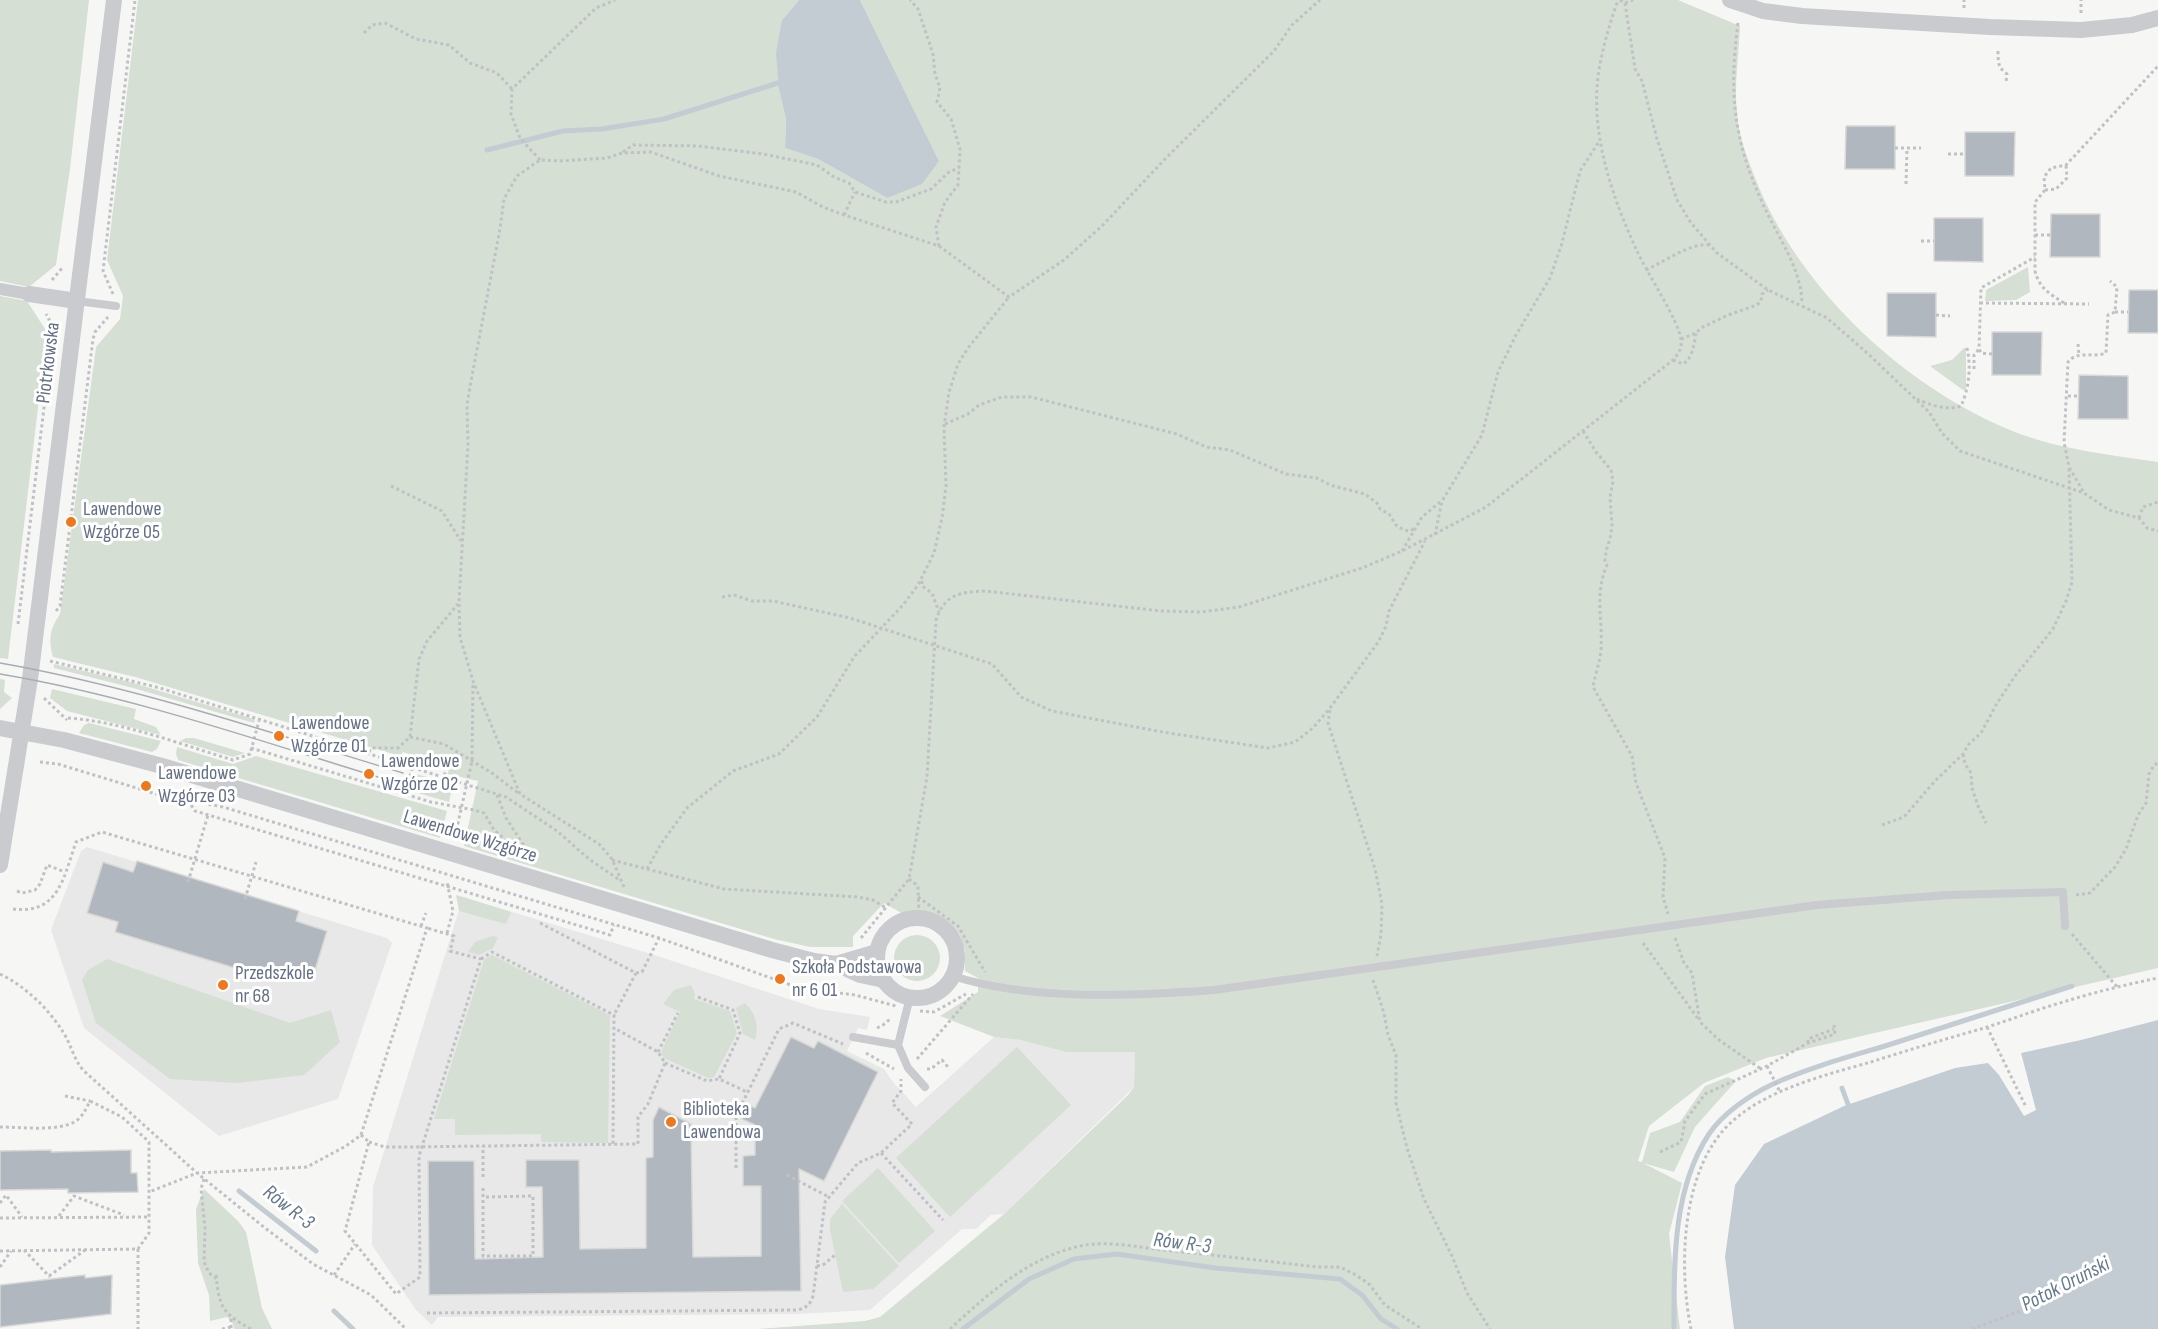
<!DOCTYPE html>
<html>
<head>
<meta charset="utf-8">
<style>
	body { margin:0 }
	canvas { display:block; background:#f6f7f4 }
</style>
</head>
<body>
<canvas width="2158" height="1329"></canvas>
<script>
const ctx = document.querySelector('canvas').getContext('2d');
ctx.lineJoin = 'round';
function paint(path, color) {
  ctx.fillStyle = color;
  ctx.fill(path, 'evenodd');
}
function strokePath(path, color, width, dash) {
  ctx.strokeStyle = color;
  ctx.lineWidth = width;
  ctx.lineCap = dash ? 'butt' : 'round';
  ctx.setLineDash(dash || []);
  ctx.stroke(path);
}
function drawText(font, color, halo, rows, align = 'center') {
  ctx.font = font + ' "Sofia Sans Condensed",sans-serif';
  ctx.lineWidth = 6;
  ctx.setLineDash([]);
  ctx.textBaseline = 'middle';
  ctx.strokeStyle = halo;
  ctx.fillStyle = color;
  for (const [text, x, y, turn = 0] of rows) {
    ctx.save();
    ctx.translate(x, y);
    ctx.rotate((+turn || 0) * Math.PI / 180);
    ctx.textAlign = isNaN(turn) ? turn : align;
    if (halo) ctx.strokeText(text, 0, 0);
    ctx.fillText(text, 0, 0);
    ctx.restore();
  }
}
paint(new Path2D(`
	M87,847l300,91 5,5 -54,156 -119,37 -135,-108 -33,-98 30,-79z
	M463,897l188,57 168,55 51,8 -3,13 -9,-2 -11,23 37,18 9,13 23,25 78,-70 26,3 46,12h69l-1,35 -130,127 -13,1 -15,14h-14l-92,81 -73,4 -359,3 -6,8 -16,-15 -44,-65 1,-58z`), '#e7e8e7');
paint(new Path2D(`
	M0,0h89l-19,169 -14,96 -27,22 -29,-6z
	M138,0h661l-17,20 -3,70 7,29 -1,29 33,11 69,39 52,-37 -79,-161h818l62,26c-1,28 -6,58 -3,86 1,23 10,45 18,66 44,112 153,213 265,256 44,16 92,21 138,28v506l-392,90 -62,25 -55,43 -11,35 4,1 8,-29 30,-11 25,-36 23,-9 8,4 -41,46 -21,45 -31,-9 39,20 -13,51 11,95h-922l107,-8 15,-4 124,-103 124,-119 6,-8 1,-35h-69l-46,-12 -26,-3 -54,-21 38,-24v-14l-13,-7v-20l-5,-15 -12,-15 -23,-9 -22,2 -19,-11 -31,33v11h-43l-36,-8 -310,-93 14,-65 -30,-7 1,-7 -46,-15 -3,4 -265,-79 -82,-20c-5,-17 -3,-29 7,-43l36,-267 24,-28 3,-23 -16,-36z
	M2028,267l2,25 -14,8 -31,1 1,-11z
	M0,296l27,5 20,31 -39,327 -8,-1z
	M1964,348l2,1v41h-3l-33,-24 22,-6z
	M54,664l76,18 124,37 1,2 -1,2 -121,-35 -79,-20z
	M0,679l5,1 -1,12 8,6 -12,11z
	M52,689l84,20 -2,10 22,8 5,8 -94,-24 -17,-13z
	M89,723l72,18 -4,8 -5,3 -73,-19 5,-8z
	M186,738h8l51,15 -12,4 -53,-16z
	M177,747l56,17 23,-8 191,55 -7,27 -262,-78 -2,-6z
	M416,774l37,10 -4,18 -38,-11z
	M456,895l7,2 48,15 -5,12 -47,-13z
	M894 958a23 23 0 1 1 46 0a23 23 0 1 1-46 0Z
	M492,936l6,1 -5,11 -14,7 -11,-3 7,-10z
	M492,955l118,60 -2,128 -67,-1v-8l-86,1v-16h-21l50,-159z
	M107,959l183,64 41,-13 9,32 -36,33 -67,8 -67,-4 -74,-56 -14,-43 6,-10z
	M691,985l4,9 -1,5 36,12 7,22 -23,44 -6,1 -44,-20 -3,-6 19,-40 -17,-8 11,-14z
	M745,1003c11,11 14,22 10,37l-12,-6 -7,-26z
	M1017,1047l54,58 -121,112 -54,-59z
	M878,1168l57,63 -36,32 -57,-62z
	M204,1189l34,32 8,11 16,76 10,21h-38l-1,-5 -6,-7 -17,4 -1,-26 -11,-32 -2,-54z
	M842,1204l57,62 -26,23 -30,3 -13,-62v-11z`), '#d6dfd4');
paint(new Path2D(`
	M799,0h61l79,161 -17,23 -35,14 -69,-39 -33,-11 1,-29 -7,-29 -3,-37 6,-33z
	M2158,1020v309h-424l-9,-72 10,-72 29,-41 80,-38 111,-38 33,-5 11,12 25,41 12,-6 -15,-57 60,-13z`), '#c4ccd3');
strokePath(new Path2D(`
	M487,150l76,-19 39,-2 62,-10 114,-36
	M1842,1088l7,19 3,1
	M239,1191l77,60
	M334,1311l19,18
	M963,1329l66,-50 45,-20 43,-5 98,14 125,11 22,16 19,24 16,10
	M1674,1329c0,-64 -2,-139 35,-195 14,-21 41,-39 64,-50 35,-16 75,-27 112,-38 62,-20 125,-40 187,-60`), '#c4ccd3', 5);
const building = new Path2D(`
	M1846,126h49v43h-50z
	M1965,132h50l-1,44h-49z
	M2051,214h49v43h-50z
	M1934,218h49v44l-49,-1z
	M2129,290h29v43h-30z
	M1887,293h49v44l-49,-1z
	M1992,332h50l-1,43h-49z
	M2079,375l49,1v43h-50z
	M137,861l162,50 -3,10 31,10 -15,49 -31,-9 -3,10 -163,-49 3,-10 -31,-9 16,-51 30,10z
	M791,1037l23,11 4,-7 60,31 -54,109 -25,-12 2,122 -372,4 -1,-134h46l1,98 68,-2 -1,-70h-16v-27h53l1,89 66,-1v-90l7,-1v-37l6,-13 32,17 2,133 68,-1v-70h-18v-30l12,-1v-30l-13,-6 1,-16 12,5z
	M51,1150v2l80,-2v23h6l1,19 -70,1v-4l-68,1v-39z
	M85,1275v3l27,-3 -1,39 -111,13v-42z`);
paint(building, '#b1b7be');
strokePath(building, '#d8d9d6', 1.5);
strokePath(new Path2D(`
	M1620,0l5,3 8,-3
	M1625,3l10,66 7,12 15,58 20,61 14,23 26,30 51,37 59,28 38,33 64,61 13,21 18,18 124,42 25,17 30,8 8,10 11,3
	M1964,8v-8
	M2081,13v-13
	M1738,23c-9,70 -5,115 24,179 14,33 40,66 40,102
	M364,33l8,-8 13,-2 31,16 33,6 21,18 27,10 15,16
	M1998,51c0,11 0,17 9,23l-1,8
	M1895,148h26
	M623,152l10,-7 65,1 65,8 54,11 17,12 15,6 6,9 31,10h10l35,-13 18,-17 10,-4
	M1948,154h17
	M540,160l-20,-22 -9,-24 1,-25 84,-81 19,-8
	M1906,184l1,-36
	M2045,190l11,-1 11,-11 -1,-13
	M844,215l11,-23
	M2035,235h15
	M1921,241h13
	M939,246l70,51 55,-37 38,-34 63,-67 109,-108 18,-26 28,-25
	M1646,270c18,-8 45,-28 64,-25
	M52,280l11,-13
	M113,294l-10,-23 32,-271
	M1980,303l109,1
	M2064,303c-14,-9 -25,-15 -29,-32v-69l10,-12 -1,-13 7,-9 15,-3 92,-99
	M2115,312h13
	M1936,315l14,1
	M1681,339l15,-6 5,-5 27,-13 29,-10 4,-4 1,-7 6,-4
	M2078,344l1,11
	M1992,354l-11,-1 -2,-4 2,-61 54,-31
	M1673,360l10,4c10,-6 11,-20 13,-31
	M1974,369v-14l5,-6
	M2068,396h11
	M1917,399c12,6 32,12 44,7 8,-17 11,-43 5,-61
	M945,424l23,-10 11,-9 23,-8h29l146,37 29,13 24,3 56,24 31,4 13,7 35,9 12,9 3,6 9,5 7,11 8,5 6,1 5,-3
	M1583,431l13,21 15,18 2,11 -3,16 2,29 -2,13 -4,12 -1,10 2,4c-13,30 -4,54 -6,85 -1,12 -6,25 -8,37l39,69 4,27 29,75 -2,39 5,17
	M391,486l51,25 19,30
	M2083,491l-14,-24 -5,-25 4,-80c9,-12 26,-4 38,-9l2,-38 7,-3 2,-25 -7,-6
	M2139,518l4,-11 15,-5
	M1435,535l7,-34 40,-66 16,-63 18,-37 34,-57 12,-35 18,-72 20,-31
	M1402,551l20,-34 18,-15
	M922,581v5l10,7 7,19
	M722,597l12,-2 18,6h21l77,17 142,46 29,33 31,14 110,21 106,16 27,-6 18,-14 17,-20 49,-67 7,-15 3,-15 36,-70
	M56,611l4,-5 33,-267 2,-7 13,-15
	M18,624l35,-291v-6l-7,-13
	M50,661l110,27 346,109 51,34 32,28 32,22
	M44,698l23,22
	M1330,710l-2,13 47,146 7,35 -1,30 -4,22
	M68,718c56,4 111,26 165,42l17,-6 9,-33
	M410,737l34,7 48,29 26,20
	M251,748l180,54 43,8 10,3 10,17 9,8 14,17
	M369,752l2,-4h27l12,-11 9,-78 8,-18 31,-37
	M1963,754l2,10 6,9 1,15 6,18 8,17
	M40,762l18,2 98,30 67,13 436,131 140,50 56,7 41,11
	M405,794l9,-34 32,9 -2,8
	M497,795l9,23 28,43
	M188,800l7,11 415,124 4,-10
	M1882,825l22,-8 30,-35 29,-28 5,-9 13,-12 15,-28 19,-29 38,-47 13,-28 6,-19 -3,-115
	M455,836l17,-75 1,-78
	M612,860l112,29 134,8 15,3 13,8
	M647,869l14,-25 26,-36 46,-37 46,-17 38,-37 37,-60 49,-52 15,-20 16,-32 8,-35 4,-32 -2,-59 5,-35 9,-28 10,-16 41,-51
	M909,879l9,7 1,32
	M188,882l20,-67
	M624,887l-12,-28 -13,-15 -79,-50 -47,-113 -13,-44 -1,-35 9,-157 -1,-40 4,-24 29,-152 4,-30 13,-23 23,-16 20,1 47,-3 15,-5 29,-1 68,24 77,16 27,15 21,8 95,31 -3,-19 9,-25 13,-17 2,-36 -9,-30 -14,-17 3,-14 -5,-14 -2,-20 -15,-45 -8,-9
	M17,891l5,2 13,-3 5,-6 7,-19 18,7
	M2076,895l14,-2 25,-26 11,-18 12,-34 8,-12 3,-29 5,-9 4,-2
	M918,897l40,29 27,46
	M245,899l11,-37
	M13,909c46,6 51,-33 63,-67l26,-10 325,96 -66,207 -15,11 -39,21 -110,6 -48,19
	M540,923l96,50 -22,42
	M421,926l5,-13
	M447,933l6,-22 -6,-29
	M2072,934l46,54
	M861,938l48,-59 18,-102 9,-157c9,-26 24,-28 49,-29l176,20 40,1 38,-5 123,-39 40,-17 84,-44 187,-147c5,-6 9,-11 8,-20 -1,-17 -35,-69 -44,-89 -25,-54 -48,-120 -38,-181 4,-24 11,-47 19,-70
	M1675,938l9,25 8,10 8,49 19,18 42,29
	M1643,943l56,77
	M481,959l11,-7 122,63 -1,130
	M636,973l6,-1 17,-34
	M0,974c25,12 48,34 63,58 8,12 10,26 20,38l114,103 68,55 48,36 58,31 35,34
	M1373,980l11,33 4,22 8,20v48l11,45 17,51 28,57 15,37 23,36
	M698,997l35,13 7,23 -21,46
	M920,1011l14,1 32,-18
	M1987,1027l39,80
	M877,1028l6,-3 7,-6
	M1808,1043v-4l26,-10
	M658,1052l20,-39
	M866,1053l28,16
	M917,1059l56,-65
	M665,1063l42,18 12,-2 28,13
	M1767,1066l13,26
	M927,1069h4l11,-9 6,7
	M65,1096l25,5
	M0,1127c21,0 59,5 76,-6 7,-5 10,-12 14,-20l32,16 27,25v91l-11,16
	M361,1135l8,7 -24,89 51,63 24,-17 -1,-121 62,-197 -31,-8 4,-15 -27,-8
	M369,1142l16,5h23l230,-3v-27l10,-13 17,-41 -7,-11 -44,-24
	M1660,1152l21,-10 4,-21 20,-27 62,-28 41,-23 27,-9 -1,-10
	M881,1153l62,67
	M736,1168v-52l43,-87 14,-6 50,21
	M787,1175l42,22
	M483,1177v-31
	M204,1179l-3,10 4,39 -1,34 5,11 8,6
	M483,1188v68h50v-60l-50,1
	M0,1203l6,-8 16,22
	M59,1216l15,-20 50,19
	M0,1218l148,-1
	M24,1250l25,26 39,-28
	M0,1251l138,-2v80
	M817,1266l6,-1 12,-10
	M0,1267l11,-16
	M216,1275c3,32 7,39 35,54
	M334,1275l21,-31
	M427,1313l370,-3c9,-2 13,-5 16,-14l12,-94 33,-39 23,-10 31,-29 -20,-21 9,-12v-12
	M231,1319v10
	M222,1329l9,-2
	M950,1329c39,-36 81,-74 135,-84 24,-4 53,2 77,5 52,5 104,11 155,17h23l16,8 13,9 16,21 37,24
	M1691,1329c-12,-59 -10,-147 30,-196 34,-41 101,-57 150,-71 37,-12 75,-23 113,-34 29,-9 57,-20 86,-28 29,-9 59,-16 88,-22
	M1972,1329l59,-22`), '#c0c1c4', 3, [3, 3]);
strokePath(new Path2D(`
	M77,301l39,5
	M953,976c77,25 180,20 261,14l603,-85 131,-10 115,-3 2,34
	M910,997l-12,48 10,23 17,19
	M853,1037l45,8`), '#c9cbcf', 8);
strokePath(new Path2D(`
	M0,289l29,5`), '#c9cbcf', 12);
strokePath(new Path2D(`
	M1730,0l33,11 39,5 188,11 91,3 51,-5 26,-7
	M29,294l48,7
	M0,728l64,12 98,26 610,184 42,11 22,3 24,11 24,5
	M0,865l30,-186 84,-679
	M877 958a40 40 0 1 1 80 0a40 40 0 1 1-80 0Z
	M836,964l41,-12`), '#c9cbcf', 16);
strokePath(new Path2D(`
	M0,663c137,24 270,70 403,110
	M0,674c137,23 268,70 401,110`), '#a8acb3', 1.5);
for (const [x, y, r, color] of [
	[71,522,6,"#ef771c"],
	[279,736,6,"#ef771c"],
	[369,774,6,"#ef771c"],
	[146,786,6,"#ef771c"],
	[780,979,6,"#ef771c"],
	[223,985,6,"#ef771c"],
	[671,1122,6,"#ef771c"]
]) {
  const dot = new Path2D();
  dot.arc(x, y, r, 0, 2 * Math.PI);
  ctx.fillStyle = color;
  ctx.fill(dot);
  strokePath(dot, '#fff', 2);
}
drawText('20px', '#647087', '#fff', [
	["Piotrkowska",49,363,-83],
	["Lawendowe Wzgórze",470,837,17]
]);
drawText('20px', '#647087', '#fff', [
	["Lawendowe",83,510],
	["Wzgórze 05",83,533],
	["Lawendowe",291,724],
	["Wzgórze 01",291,747],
	["Lawendowe",381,762],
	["Wzgórze 02",381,785],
	["Lawendowe",158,774],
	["Wzgórze 03",158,797],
	["Szkoła Podstawowa",792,968],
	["nr 6 01",792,991],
	["Przedszkole",235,974],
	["nr 68",235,997],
	["Biblioteka",683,1110],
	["Lawendowa",683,1133]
], 'left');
drawText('italic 21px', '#64798a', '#fff', [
	["Rów R-3",288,1208,38],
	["Rów R-3",1182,1244,7],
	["Potok Oruński",2066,1285,-27]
]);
</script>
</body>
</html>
